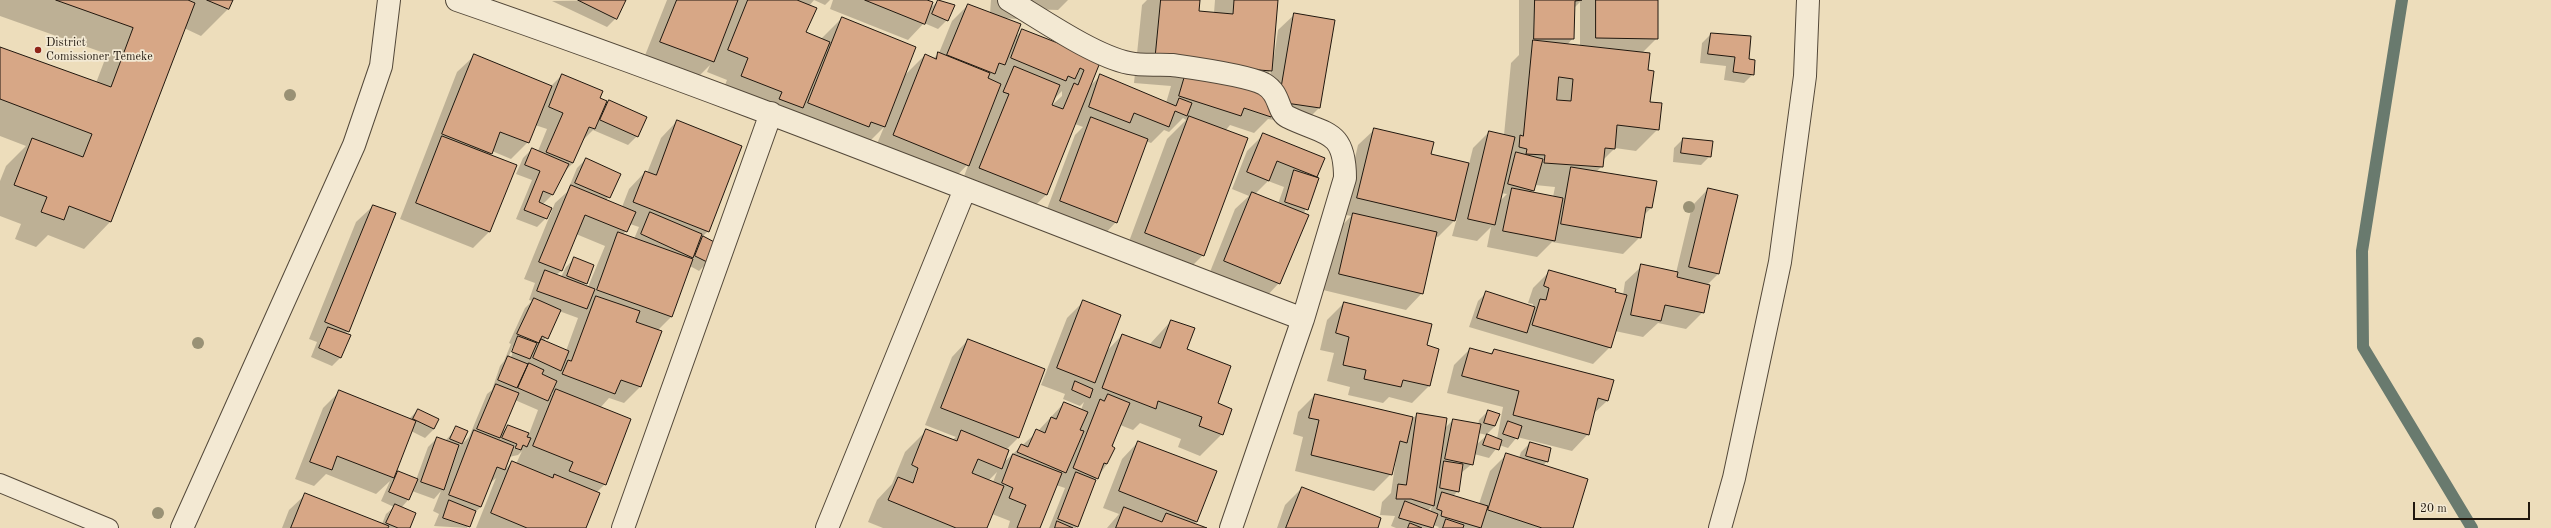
<!DOCTYPE html>
<html>
<head>
<meta charset="utf-8">
<style>
	body { margin:0 }
	#map { position:relative; width:2551px; height:528px; overflow:hidden; background:#edddbb; font-family:"Old Standard TT",serif }
	canvas { display:block }
	.scale { position:absolute; left:2413px; top:502px; width:117px; height:18px; box-sizing:border-box; border:2px solid #20170e; border-top:0; padding-left:5px; font-size:12px; line-height:14px; white-space:nowrap; color:#20170e; -webkit-text-stroke:3px #f3e9d3; paint-order:stroke }
</style>
</head>
<body>
<div id="map">
<canvas width="2551" height="528"></canvas>
<div class="scale">20 m</div>
</div>
<script>
const ctx = document.querySelector('canvas').getContext('2d');
ctx.lineJoin = 'round';
function paint(path, color) {
  ctx.fillStyle = color;
  ctx.fill(path, 'evenodd');
}
function strokePath(path, color, width, dash) {
  ctx.strokeStyle = color;
  ctx.lineWidth = width;
  ctx.lineCap = dash ? 'butt' : 'round';
  ctx.setLineDash(dash || []);
  ctx.stroke(path);
}
function drawText(font, color, halo, rows, align = 'center') {
  ctx.font = font + ' "Old Standard TT",serif';
  ctx.lineWidth = 3.5;
  ctx.setLineDash([]);
  ctx.textBaseline = 'middle';
  ctx.strokeStyle = halo;
  ctx.fillStyle = color;
  for (const [text, x, y, turn = 0] of rows) {
    ctx.save();
    ctx.translate(x, y);
    ctx.rotate((+turn || 0) * Math.PI / 180);
    ctx.textAlign = isNaN(turn) ? turn : align;
    if (halo) ctx.strokeText(text, 0, 0);
    ctx.fillText(text, 0, 0);
    ctx.restore();
  }
}
paint(new Path2D(`
	M0,0h232l-4,9 -27,27 -17,-8 -74,194 -26,27 -36,-14 -12,12 -21,-8 6,-15 -21,-8v-35l6,-15 20,-20 -26,-10v-87l96,34 11,-29 -107,-38z
	M625,0l-9,18 -9,9 -55,-26z
	M667,0h163l-5,5 -11,-5 -5,6 -4,27 16,6 21,-21 61,59 22,-22 8,4 6,-6 13,-32 16,-16 22,8 1,-13h77l-10,10 -30,-1 -11,10 -13,-1 10,20 9,-8 77,31 -10,25 10,-10 66,27 5,-17 -37,-3 8,-78 5,-5h52l-1,12 16,1 1,-13h62l-3,57 4,-27 17,-16 39,6 -15,88 -17,17 -34,-6 -14,14 -24,-8 -5,6 -22,124 -21,21 -58,-21 43,-116 19,-19 -3,-2 -14,14 -5,-2 -13,13 -5,-2 -30,81 -16,17 -56,-22 31,-82 8,-8 -8,-3 -29,71 -22,21 -65,-26 10,-27 -23,24 -74,-31 12,-29 -21,21 -143,-51 7,-17 -20,-8 3,-7 -13,13 -53,-20zM1271,70l-4,26 -16,-5zM1062,91v5l-12,11 4,-8z
	M833,0h92l5,8 10,-8 13,6 -6,14 -9,9 -14,-6 -16,17 -78,-31z
	M1519,0h138v38l-15,15 5,18 2,32 9,26 -22,22 -21,-3 -13,13v5l-6,6 55,36 -8,8 -3,21 -17,17 -71,-12 -15,15 -50,-10 4,-20 -14,14 -25,-5 5,-18 -19,19 -3,-1 -13,57 -16,17 -83,-20 14,-59 14,-15 -9,-2 16,-69 17,-16 55,25 39,10 4,-16 16,-16 15,3 7,-72 8,-8zM1580,2v44l-13,-1 6,-7 1,-30zM1535,185l20,2 -2,10 -22,-5zM1501,193l6,1 -8,8z
	M1711,34l36,26 6,14 -9,9 -20,-3 2,-14 -26,-3 2,-20z
	M474,56l76,31 12,-12 36,23 6,8 5,-5 28,35 -9,9 -35,-15 -11,11 -9,22 -9,9 -12,23 -10,10 4,13 -9,9 -21,-8 16,-39 -16,-6 7,-16 9,-9 6,2 9,-22 -12,-4 -7,17 -17,17 -19,-8 -3,4v77l-16,16 -73,-29 57,-147z
	M677,121l31,110 -6,6 15,7 -9,18 -9,9 -9,-5 -19,51 -14,14 4,1 -21,55 -16,16 -15,-5 -9,10 5,76 -8,8 -12,36h-109l20,-50 -7,6 -8,23 -7,6 -7,15 -33,-2 5,-12 -6,-3 8,-20 -7,8 -22,-8 -4,9 -7,8 8,20h-127l7,-18 17,-16 76,30 4,-10 8,-7 -13,-6 9,-20 -14,13 -50,-20 -12,12 -19,-7 28,-71 16,-16 70,27 9,-9 20,9 -4,10 -9,9 -14,-7 -18,47 5,-6 18,8 12,-33 9,-9 8,3 12,-13 9,4 -6,14 9,-9 18,-43 5,-4 8,-24 4,-5 7,-17 -2,-1 16,-35 7,-7 -3,-1 6,-17 -11,-4 31,-76 12,-11 10,-24 9,-9 34,15 -14,27 16,6 7,-18 16,-17 2,1 14,-35zM630,224l9,3 -5,12 -11,-4zM576,234l29,12 -17,41 -5,-2 3,-2 -11,-25 -9,9 -5,10 -5,-2 5,-4zM559,311l19,7 -12,33 -22,-10zM513,346h2l-4,11 -2,-1zM551,392l2,1 -5,5zM515,400l23,10 -9,24 -21,-8 -7,7zM511,445l10,4 -1,1 -10,-3zM522,451l-6,13 -4,-2 -8,9 5,-14 9,-2z
	M1264,134l60,24 -45,125 -16,17 -55,-23 27,-68 14,-13 -17,-7 15,-38zM1268,181l16,6 -6,17 -23,-10z
	M1683,139l27,17 -9,9 -28,-3 1,-14z
	M1708,189l10,85 -11,11 -4,27 -17,17 -28,-6 -15,14 -28,-6 -5,16 -17,17 -124,-37 9,-26 9,-9 46,15v-3l-5,-1 5,-15 17,-17 73,24 2,-13 17,-16 34,7 16,-67z
	M373,206l-25,125 -3,3 -4,23 -9,9 -21,-9 6,-15 -8,-3 47,-117z
	M1083,302l23,50 16,-17 27,10 22,-24 45,83 6,30 -22,22 -22,-9 3,-8 -41,-16 -7,7 -13,-5 -13,39 -12,17 -19,47h-27l16,-40 -9,-3 -17,43h-31l2,-7 -18,-7 -6,14h-103l-15,-6 9,-22 15,-16 13,-32 22,-22 25,10 4,-3 -31,-12 27,-68 16,-17 76,30 -26,68 -12,12 -3,13 35,-32 26,-28 17,7 3,-8 -4,4 -17,-7 2,-5 -24,-9 26,-67zM997,472l-4,10 -5,-1z
	M1344,303l81,43 13,4 -9,36 -17,17 -23,-6 -6,6 -35,-8 2,-8 -23,-6 7,-28 -14,-3 7,-30z
	M1470,349l20,5 4,-4 118,30 -5,21 -14,13 -5,20 -16,17 -55,-14 -9,11 -9,-3 -10,13 -15,-4 -2,10 -11,9 -3,18 -5,5 26,8 11,-33 17,-17 12,4 2,-6 9,-9 17,18 -4,5 29,62h-134l1,-1 -6,-2 -2,3h-35l-5,-2 4,-10 -15,-1 2,-13 9,-9 5,-34 -5,15 -17,17 -79,-20 8,-34 -10,-3 5,-22 17,-17 98,23 4,-3 28,13 8,-8 25,5 1,-5 9,-9 11,3 -4,12 -9,9 11,4 6,-32 -56,-14 7,-28zM1478,433l9,2 -12,11zM1432,506l-2,6 -2,-1z
	M1138,442l58,80 -2,2 10,4h-97l12,-14 -16,-6 19,-49z
	M1302,488l75,40h-100l8,-23z`), '#0003');
strokePath(new Path2D(`
	M2402,0l-40,251 1,96 109,181`), '#697a6e', 12);
const building = new Path2D(`
	M56,0h132l7,3 -84,219 -42,-16 -5,14 -23,-8 6,-15 -33,-12 18,-47 51,19 9,-23 -92,-35v-52l111,40 22,-59z
	M207,0h26l-4,9z
	M578,0h48l-9,19z
	M677,0h61l-24,62 -54,-20z
	M748,0h49l20,8 -11,24 24,10 -27,66 -24,-9 3,-7 -41,-16 7,-18 -20,-8z
	M865,0h62l6,2 -8,22z
	M938,0l17,5 -7,16 -16,-7z
	M1161,0h39l-1,11 34,3 1,-14h44l-6,71 -117,-9z
	M1535,0h47l-7,1 -1,38h-40z
	M1596,0h62v39l-62,-1z
	M968,4l53,20 -16,41 -6,-2 -4,11 -48,-19z
	M1294,13l41,7 -15,88 -41,-6z
	M842,17l74,30 -31,80 -14,-5 -2,5 -61,-24z
	M1022,29l79,31 -54,135 -68,-27 30,-74 -6,-2 11,-26 46,19 -8,20 11,4 11,-26 4,2 6,-15 -4,-2 -5,11 -7,-3 -2,5 -55,-23z
	M1711,33l40,3 -2,23 6,1 -1,15 -21,-3 2,-15 -27,-3z
	M1533,40l117,13 -2,17 6,1 -4,31 12,1 -3,27 -42,-5 -2,24 -10,-1 -2,19 -59,-4 1,-8 -19,-1 1,-5 -8,-2 1,-12 3,1zM1559,77l14,2 -2,22 -14,-1z
	M938,52l52,21 -2,5 13,6 -32,82 -76,-31 32,-81 11,5z
	M474,54l78,32 -23,57 -29,-11 -8,22 -50,-20z
	M1187,69l90,30 -6,18 -27,-9 -3,8 -62,-20z
	M562,74l41,17 -3,7 7,3 -12,28 -6,-2 -16,36 -27,-11 17,-39 -14,-6z
	M1100,74l76,32 3,-8 13,5 -5,13 -12,-5 -6,16 -35,-14 -4,10 -41,-16z
	M609,100l38,17 -9,20 -38,-17z
	M1189,116l59,22 -44,118 -59,-23z
	M1091,117l57,22 -31,84 -57,-22z
	M677,120l65,26 -33,86 -76,-30 12,-31 11,4z
	M1374,128l60,14 -3,12 38,9 -14,58 -98,-23z
	M1489,131l26,6 -20,88 -27,-6z
	M1263,133l62,25 -8,19 -40,-16 -8,20 -22,-9z
	M442,136l75,29 -27,67 -74,-29z
	M1683,138l30,3 -2,16 -30,-4z
	M532,148l37,16 -16,31 -10,-4 -4,11 13,6 -5,11 -23,-9 16,-39 -15,-6z
	M1516,152l27,7 -9,32 -26,-7z
	M586,158l35,16 -11,24 -35,-15z
	M1571,167l86,14 -5,27 -6,-1 -5,31 -80,-14z
	M1294,170l25,8 -11,32 -23,-8z
	M571,185l65,27 -9,20 -42,-17 -23,56 -23,-9z
	M1512,188l51,10 -8,43 -52,-10z
	M1708,188l30,7 -19,79 -30,-7z
	M1252,192l57,23 -29,69 -56,-23z
	M373,205l23,8 -47,119 -24,-10z
	M650,212l52,22 -9,24 -52,-24z
	M1353,213l84,19 -14,62 -84,-20z
	M618,232l75,27 -21,58 -75,-27z
	M703,236l15,8 -9,19 -14,-7z
	M574,257l20,8 -7,19 -20,-8z
	M1641,264l37,8 -1,5 33,8 -6,28 -39,-8 -4,16 -30,-6z
	M545,270l50,19 -8,20 -50,-18z
	M1549,270l67,19 -1,3 12,3 -16,53 -79,-23 8,-26 6,1 3,-12 -5,-2z
	M1486,291l49,16 -8,26 -50,-15z
	M596,296l44,15 -4,11 26,9 -21,56 -20,-7 -6,14 -53,-20 6,-14 3,1z
	M534,298l27,12 -13,29 -6,-3 -3,7 -22,-9z
	M1083,300l38,15 -26,68 -38,-15z
	M1344,302l88,22 -5,21 12,4 -9,37 -27,-6 -2,7 -37,-8 2,-9 -23,-5 6,-28 -13,-4z
	M1171,320l24,8 -8,21 44,17 -13,37 14,6 -9,26 -24,-9 3,-9 -44,-16 -2,8 -54,-21 20,-54 38,14z
	M328,327l23,8 -10,23 -22,-10z
	M518,336l19,7 -7,16 -18,-7z
	M541,339l28,12 -8,20 -28,-13z
	M968,339l77,30 -26,69 -78,-30z
	M1470,348l22,6 2,-5 120,31 -6,21 -10,-3 -9,37 -76,-20 6,-24 -57,-15z
	M508,356l20,8 -11,24 -19,-8z
	M529,363l15,7 -2,4 15,7 -9,20 -30,-13z
	M1075,381l18,8 -3,9 -18,-8z
	M496,384l23,9 -19,45 -23,-9z
	M556,389l75,30 -25,66 -37,-14 4,-9 -40,-16z
	M339,390l77,31 -22,57 -57,-22 -5,14 -22,-8z
	M1108,394l22,9 -18,43 3,2 -8,16 -3,-1 -6,16 -25,-11 27,-69 4,2z
	M1315,394l98,23 -6,26 -7,-2 -8,34 -81,-20 8,-35 -10,-2z
	M1064,402l24,10 -8,18 4,1 -18,42 -49,-21 4,-8 7,3 8,-18 9,4 6,-16 5,2z
	M418,409l21,10 -5,10 -21,-10z
	M1488,410l12,4 -5,12 -11,-3z
	M1417,413l30,5 -13,88 -23,-7h-15l2,-15 8,1z
	M1453,419l28,5 -8,41 -28,-6z
	M1508,421l14,5 -4,13 -15,-5z
	M508,425l21,8 -2,4 4,1 -4,9 -4,-2 -2,5 -6,-2 2,-4 -15,-6z
	M456,426l12,5 -6,13 -12,-5z
	M926,429l31,12 4,-11 48,20 -7,19 -24,-10 -6,14 32,13 -17,42h-31l-68,-28 10,-23 15,6 5,-15 -6,-3z
	M474,430l40,16 -9,24 -8,-3 -16,40 -32,-12z
	M1487,434l15,6 -3,10 -16,-5z
	M437,437l22,8 -15,45 -23,-8z
	M1138,441l79,30 -20,51 -78,-31z
	M1530,442l21,6 -3,14 -22,-6z
	M1506,453l82,26 -15,49h-31l-54,-18z
	M1013,454l49,19 -22,55h-23l9,-23 -17,-7 4,-10 -11,-5z
	M512,461l41,17 1,-4 46,19 -14,35h-59l-36,-15z
	M1444,461l19,3 -4,28 -19,-4z
	M398,471l20,8 -9,21 -20,-8z
	M1076,472l20,8 -18,47 -20,-8z
	M1302,487l79,31 -3,10h-92z
	M1442,492l46,14 -7,22 -40,-12 1,-5 -5,-2z
	M305,493l84,33 -1,2h-97z
	M449,500l27,11 -6,16 -27,-9z
	M1405,501l33,13 -5,14 -34,-10z
	M395,504l21,9 -6,15h-12l-12,-5z
	M1124,507l38,15 4,-9 41,15h-91z
	M1446,519l18,6 -1,3h-20z
	M1057,521l16,7h-18z
	M1410,523l12,5h-14z`);
paint(building, '#d7a786');
strokePath(building, '#20170e', 1);
const service = new Path2D(`
	M0,483l109,45`);
const minor = new Path2D(`
	M457,0c285,98 564,212 846,319
	M1009,0c32,19 85,56 120,63 14,3 29,1 43,2 21,3 74,10 92,19 17,10 13,28 24,33 36,18 57,11 57,61l-42,141 -72,209
	M182,528l172,-383 27,-79 8,-66
	M623,528l148,-415
	M827,528l138,-339
	M1720,528l14,-50 46,-216 25,-186 3,-76`);
strokePath(service, '#534839', 20);
strokePath(minor, '#534839', 24);
strokePath(service, '#f3e9d3', 18);
strokePath(minor, '#f3e9d3', 22);
ctx.fillStyle = '#999175';
for (const [x, y] of [
	[290,95],
	[1689,207],
	[198,343],
	[158,513]
]) {
  ctx.beginPath();
  ctx.arc(x, y, 6, 0, 2 * Math.PI);
  ctx.fill();
}
for (const [x, y, r, color] of [
	[38,50,4,"#8f2418"]
]) {
  const dot = new Path2D();
  dot.arc(x, y, r, 0, 2 * Math.PI);
  ctx.fillStyle = color;
  ctx.fill(dot);
  strokePath(dot, '#f3e9d3', 1.5);
}
drawText('12px', '#20170e', '#f3e9d3', [
	["District",46,43],
	["Comissioner Temeke",46,57]
], 'left');
</script>
</body>
</html>
